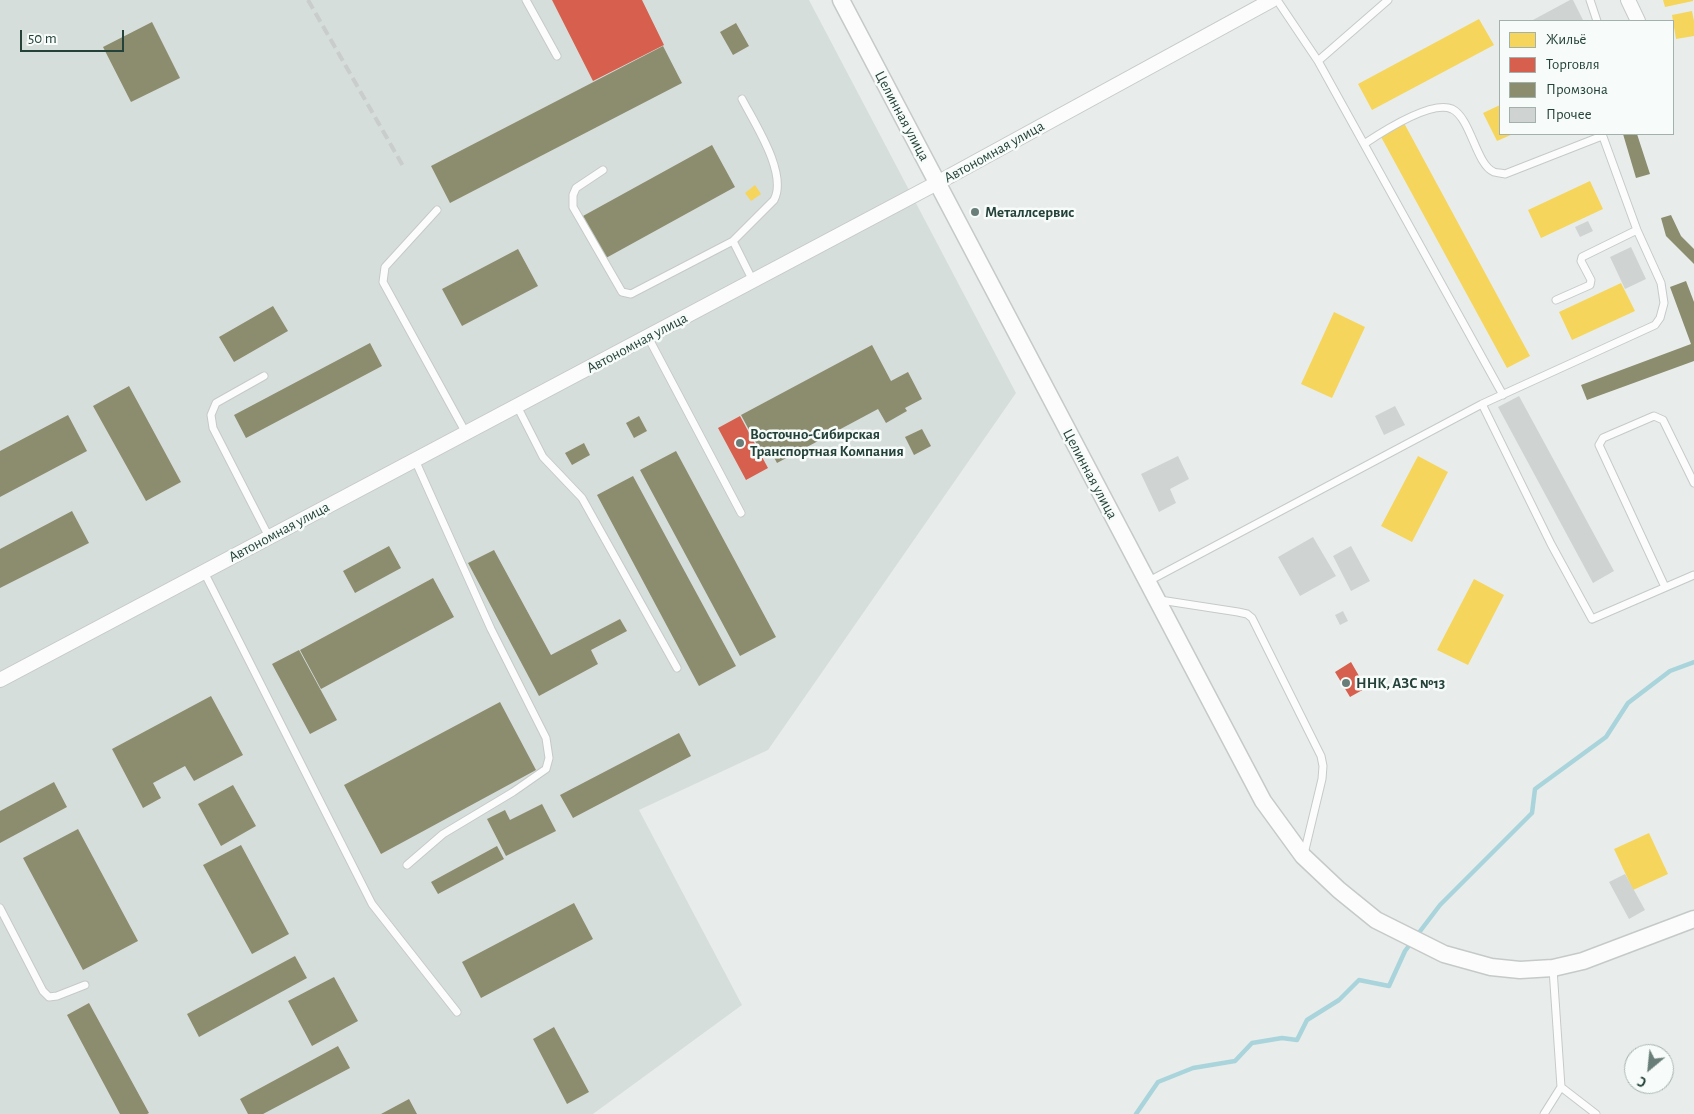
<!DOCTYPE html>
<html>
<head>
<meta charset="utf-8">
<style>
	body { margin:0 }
	#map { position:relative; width:1694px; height:1114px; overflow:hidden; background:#e8edeb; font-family:"Alegreya Sans",sans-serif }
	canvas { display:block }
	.legend { position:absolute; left:1499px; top:20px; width:175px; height:115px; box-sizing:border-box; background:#f7fbf9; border:1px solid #a3b1ad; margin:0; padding:6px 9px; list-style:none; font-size:15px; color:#24423a }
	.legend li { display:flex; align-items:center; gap:10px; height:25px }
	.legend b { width:25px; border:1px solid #a3b1ad }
	.north { position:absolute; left:1624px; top:1044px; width:50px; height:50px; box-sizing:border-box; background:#f7fbf9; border:1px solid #a3b1ad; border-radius:50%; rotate:208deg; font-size:14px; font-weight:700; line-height:20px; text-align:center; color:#24423a }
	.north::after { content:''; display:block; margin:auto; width:18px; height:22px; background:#697e78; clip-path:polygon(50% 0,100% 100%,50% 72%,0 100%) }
	.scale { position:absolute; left:20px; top:30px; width:104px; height:22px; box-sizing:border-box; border:2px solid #24423a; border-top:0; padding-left:6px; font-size:15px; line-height:18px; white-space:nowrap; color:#24423a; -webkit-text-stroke:4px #f7fbf9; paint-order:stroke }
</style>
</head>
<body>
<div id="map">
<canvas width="1694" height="1114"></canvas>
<ul class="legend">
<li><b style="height:14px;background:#f6d55c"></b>Жильё</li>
<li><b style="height:14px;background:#d6604d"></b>Торговля</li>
<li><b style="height:14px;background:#8c8c6e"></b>Промзона</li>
<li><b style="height:14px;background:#cfd4d2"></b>Прочее</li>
</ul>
<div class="north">С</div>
<div class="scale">50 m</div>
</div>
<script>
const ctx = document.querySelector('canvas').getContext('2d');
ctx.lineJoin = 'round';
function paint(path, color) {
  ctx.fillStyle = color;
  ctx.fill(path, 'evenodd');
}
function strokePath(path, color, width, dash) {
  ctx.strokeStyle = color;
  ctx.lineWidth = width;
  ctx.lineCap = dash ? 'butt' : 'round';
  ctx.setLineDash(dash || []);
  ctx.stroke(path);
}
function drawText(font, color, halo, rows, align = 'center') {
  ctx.font = font + ' "Alegreya Sans",sans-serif';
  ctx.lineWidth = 5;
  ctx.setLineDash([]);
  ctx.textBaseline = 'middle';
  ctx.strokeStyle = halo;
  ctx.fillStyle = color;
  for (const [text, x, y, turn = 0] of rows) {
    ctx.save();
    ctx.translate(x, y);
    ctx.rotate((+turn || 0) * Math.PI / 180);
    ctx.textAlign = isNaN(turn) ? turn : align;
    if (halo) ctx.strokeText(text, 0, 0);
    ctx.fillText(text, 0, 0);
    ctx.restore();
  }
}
paint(new Path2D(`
	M0,0h809l207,393 -248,357 -129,60 103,195 -149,109h-593z`), '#d6dedb');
paint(new Path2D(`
	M1663,0h30v1l-28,6z
	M1692,11l2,10v15l-18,3 -4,-24z
	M1479,19l15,26 -122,65 -14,-26z
	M1500,105v29h13l-16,7 -14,-28z
	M1404,123l126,233 -23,12 -127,-233z
	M1590,181l13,28 -62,29 -13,-28z
	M755,185l6,9 -10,7 -6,-8z
	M1621,283l14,28 -63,29 -13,-28z
	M1334,312l31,15 -33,71 -31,-14z
	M1418,456l30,16 -36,70 -31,-16z
	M1474,579l30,16 -36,70 -31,-15z
	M1649,833l19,41 -35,16 -19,-41z`), '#f6d55c');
paint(new Path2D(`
	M552,0h90l22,45 -71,36z
	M740,416l28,52 -22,12 -28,-52z
	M1351,662l15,26 -16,9 -15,-25z`), '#d6604d');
paint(new Path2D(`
	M152,22l28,56 -49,24 -28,-55z
	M736,23l13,23 -16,9 -13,-23z
	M663,46l19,37 -232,120 -19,-37z
	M1623,134h14l13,40 -14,4z
	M712,145l23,42 -129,71 -23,-42z
	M1671,215l10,21 13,13v15l-28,-28 -5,-18z
	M518,249l20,37 -76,40 -20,-37z
	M1686,281l8,21v59l-107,39 -6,-15 110,-41 -21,-57z
	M273,306l15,25 -54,31 -15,-25z
	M370,343l12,23 -136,72 -12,-23z
	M872,345l19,36 17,-9 14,27 -17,9 2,3 -21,12 -8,-14 -101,54 -8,-15 -8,4 -20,-37z
	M129,386l52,96 -35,19 -53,-95z
	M68,415l19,36 -87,46v-46z
	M639,416l8,15 -13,7 -8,-15z
	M922,429l9,17 -17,9 -9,-18z
	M584,443l6,12 -18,10 -7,-12z
	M676,451l100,186 -36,19 -100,-186z
	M633,476l103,190 -37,20 -102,-191z
	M72,511l17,32 -89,45v-39z
	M389,546l12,22 -46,25 -12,-22z
	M494,550l57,105 69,-36 7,12 -36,19 7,14 -59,32 -71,-133z
	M433,578l21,39 -133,72 -21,-39z
	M299,650l38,70 -27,14 -38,-70z
	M211,696l32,59 -49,26 -9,-15 -32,17 8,15 -18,10 -31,-59z
	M500,702l36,68 -155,84 -37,-69z
	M679,733l12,23 -118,62 -13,-23z
	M54,782l13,25 -67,36v-32z
	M233,785l23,41 -35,20 -23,-42z
	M542,804l14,27 -50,25 -19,-37 18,-9 5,10z
	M78,829l60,112 -55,29 -60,-112z
	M241,845l48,89 -37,20 -49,-89z
	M497,846l7,13 -66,35 -7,-12z
	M574,903l19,36 -112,59 -19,-36z
	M295,956l12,22 -108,59 -12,-23z
	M334,977l24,44 -46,25 -24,-45z
	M89,1003l60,110 -2,1h-27l-53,-99z
	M554,1027l35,65 -22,12 -34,-65z
	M338,1046l12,22 -87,46h-15l-8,-15z
	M409,1099l8,15h-36z`), '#8c8c6e');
strokePath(new Path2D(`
	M1136,1114l22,-32 35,-14 42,-7 17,-18 30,-5 15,2 10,-20 32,-20 20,-20 30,6 16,-35 35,-46 92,-92 3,-24 71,-52 22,-34 42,-32 24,-9`), '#a9d4db', 4.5);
paint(new Path2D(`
	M1570,0h3l10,20 -2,1h-50z
	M1588,221l5,10 -13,6 -5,-10z
	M1631,247l15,32 -21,10 -15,-32z
	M1519,396l95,175 -21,12 -95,-176z
	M1395,406l10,19 -21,10 -9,-19z
	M1178,456l11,23 -19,10 6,14 -17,9 -18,-38z
	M1313,537l23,39 -36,20 -22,-39z
	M1351,546l19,35 -19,10 -18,-35z
	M1343,611l5,10 -8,4 -5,-10z
	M1625,874l20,36 -16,9 -20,-37z`), '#cfd4d2');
const service = new Path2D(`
	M526,0l31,56
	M1277,0l41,61 185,334
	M1590,0l7,21
	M1318,61l70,-61
	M742,99c13,25 46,75 32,101l-41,41 20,40
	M1364,144c18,-12 67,-44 88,-35 19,9 24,56 42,63 3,1 8,1 11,2l97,-38
	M603,170l-27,18 -3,7v12l49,85 9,2 102,-53
	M437,210l-52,57 -2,15 83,151
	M1556,300l34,-15 1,-5 -10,-19 1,-4 55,-27
	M648,337l93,176
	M264,376l-48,27 -5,12 2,13 56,109
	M1482,404l69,140 41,75 102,-44
	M517,406l26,51 39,41 95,170
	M204,572l168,332 85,108
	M1147,582l335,-178 173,-79 5,-7 4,-15 -3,-20 -24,-53 -35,-96
	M1665,587l-66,-142 4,-7 51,-22 9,4 31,63
	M1160,600l78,12 9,2 5,4 69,138 2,10 -1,13 -18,75
	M407,865l36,-31 70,-42 33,-23 3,-11 -3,-20 -55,-109 -76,-169
	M0,908l43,83 6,6 8,-1 28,-11
	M1561,1087l35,27
	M1544,1114l17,-27 -8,-118`);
const minor = new Path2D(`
	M1628,0l10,21
	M0,680l937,-497 335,-183`);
const tertiary = new Path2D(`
	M841,0l422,801 40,55 36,34 37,30 68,34 47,13 29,3 33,-2 30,-7 111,-42`);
strokePath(service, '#c5cac8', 9);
strokePath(minor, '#c5cac8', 16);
strokePath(tertiary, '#c5cac8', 19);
strokePath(service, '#fcfcfc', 7);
strokePath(minor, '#fcfcfc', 14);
strokePath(tertiary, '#fcfcfc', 16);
strokePath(new Path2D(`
	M308,0l95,166`), '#c9cdcc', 4, [10, 5]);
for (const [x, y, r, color] of [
	[975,212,5,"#697e78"],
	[740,443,5,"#697e78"],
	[1346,683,5,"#697e78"]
]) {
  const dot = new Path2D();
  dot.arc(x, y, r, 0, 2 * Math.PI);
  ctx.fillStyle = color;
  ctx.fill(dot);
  strokePath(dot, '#f7fbf9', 2);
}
drawText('15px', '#24423a', '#f7fbf9', [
	["Целинная улица",902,116,62],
	["Автономная улица",994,152,-29],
	["Автономная улица",637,343,-28],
	["Целинная улица",1090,474,62],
	["Автономная улица",279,532,-28]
]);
drawText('bold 15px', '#24423a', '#f7fbf9', [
	["Металлсервис",985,212],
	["Восточно-Сибирская",750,434],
	["Транспортная Компания",750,451],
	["ННК, АЗС №13",1356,683]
], 'left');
</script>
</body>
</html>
